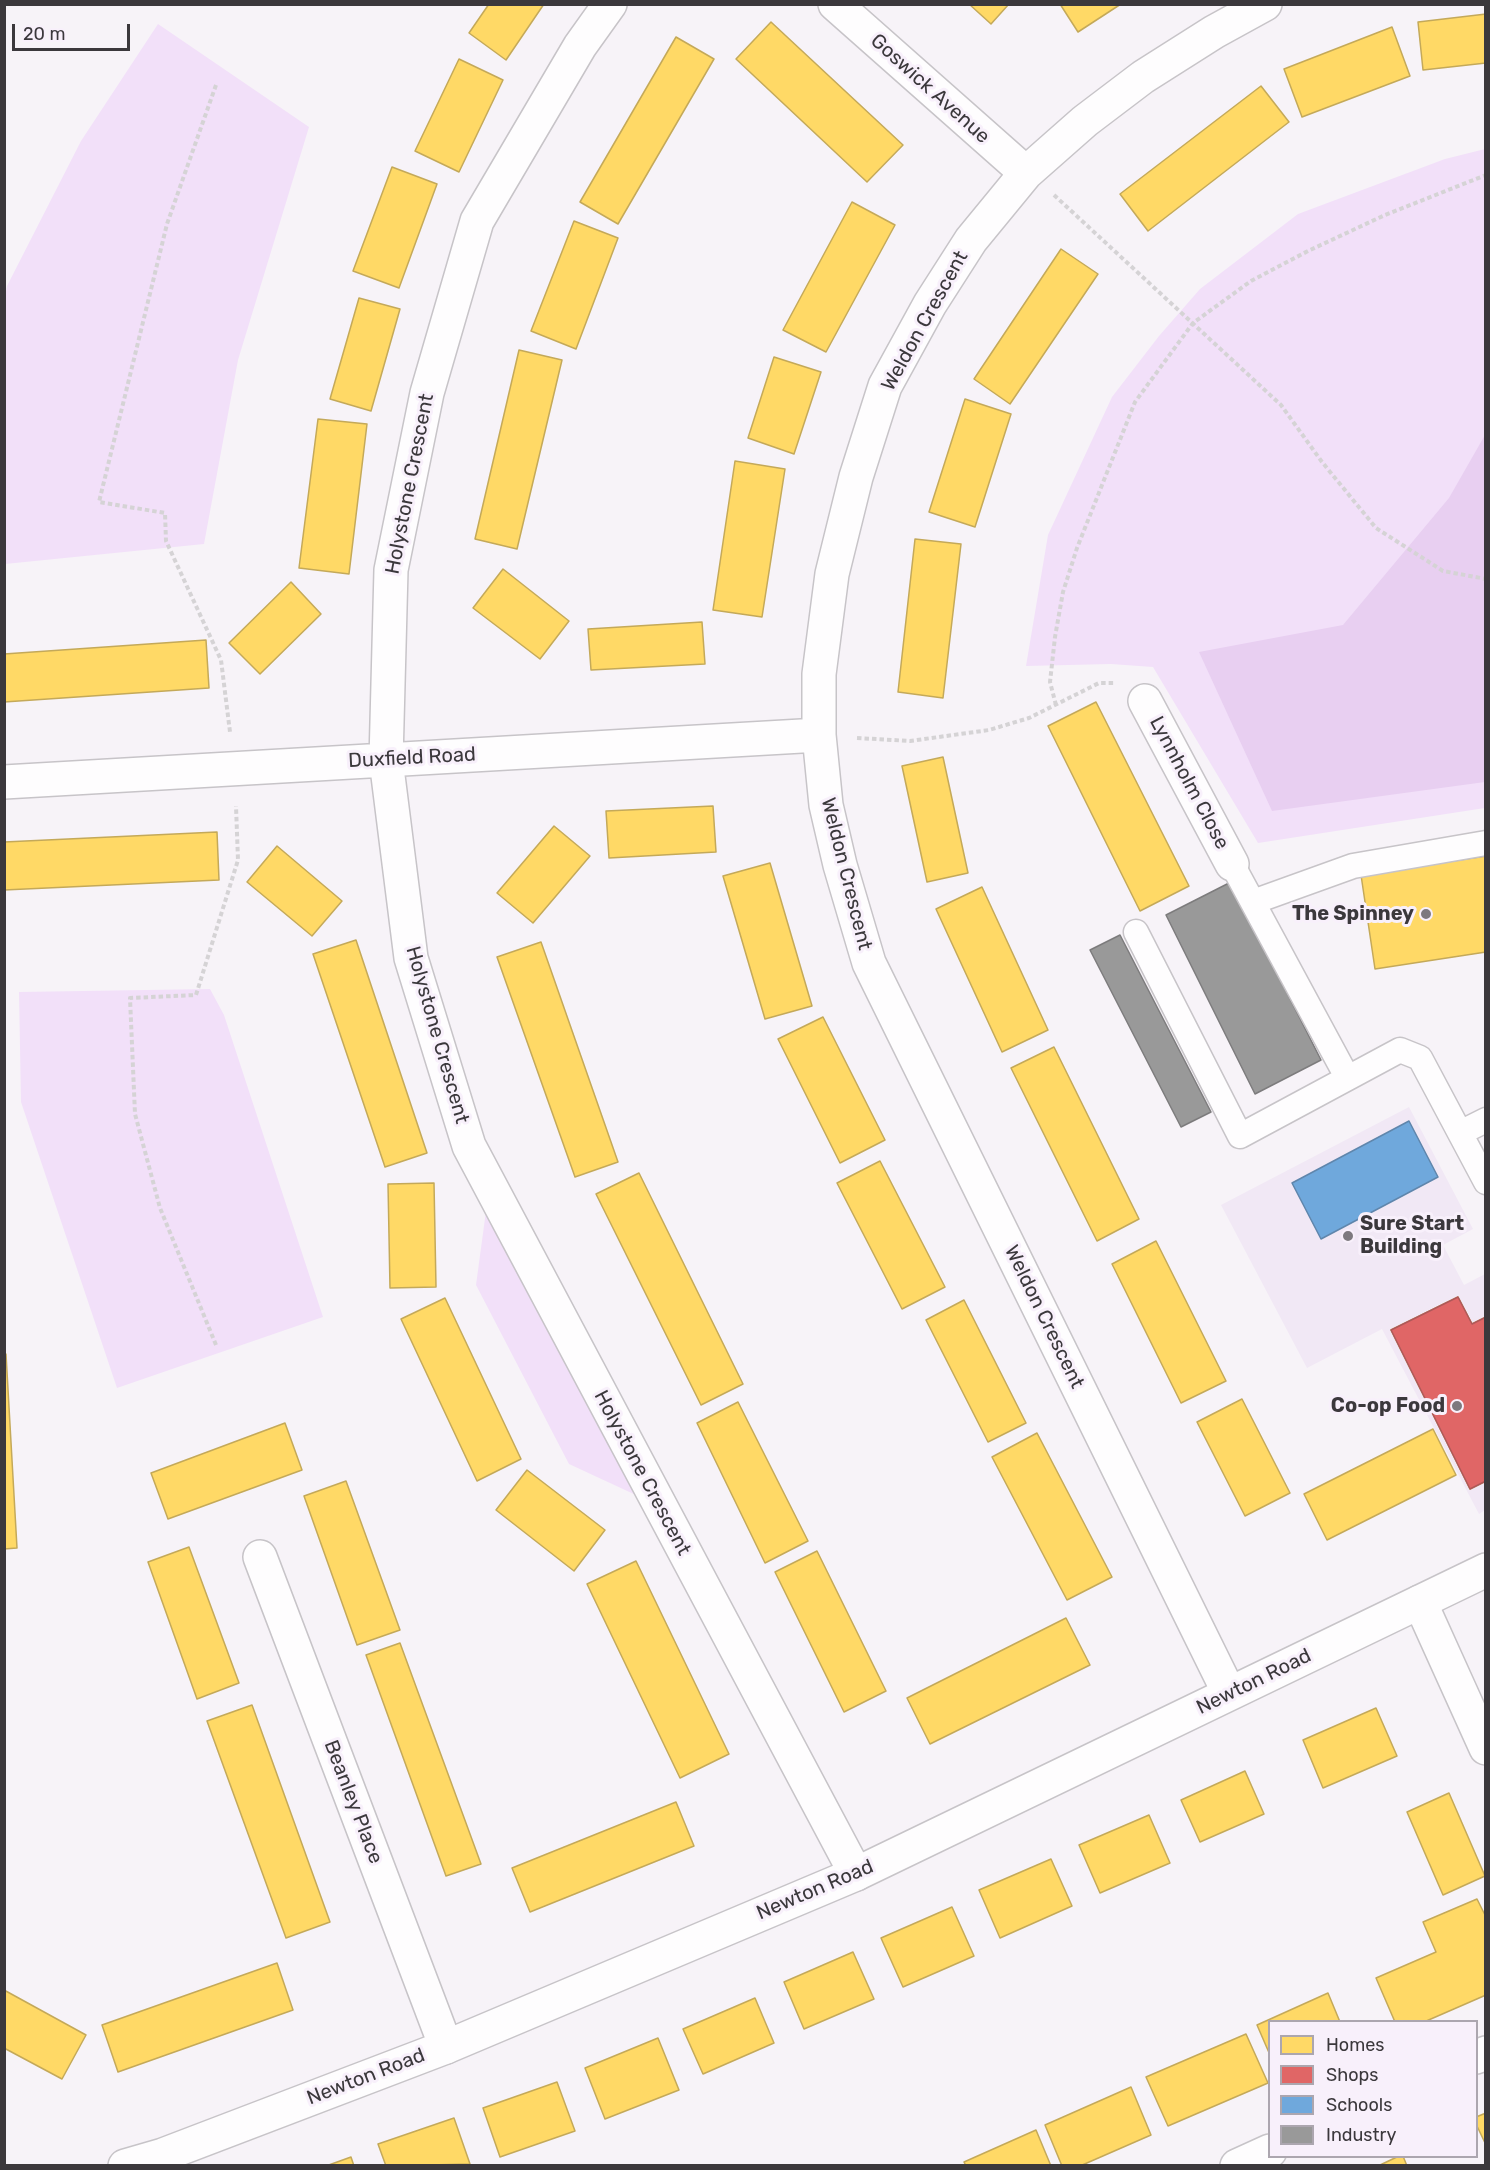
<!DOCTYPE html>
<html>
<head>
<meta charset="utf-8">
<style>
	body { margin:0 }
	#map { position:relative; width:1490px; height:2170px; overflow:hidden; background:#f7f3f8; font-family:Rubik,sans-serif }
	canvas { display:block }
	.frame { position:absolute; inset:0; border:6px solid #3b383c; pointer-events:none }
	.legend { position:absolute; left:1268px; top:2020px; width:210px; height:138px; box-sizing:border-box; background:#f8f0fb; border:2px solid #aca6af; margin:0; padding:8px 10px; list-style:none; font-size:18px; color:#3b383c }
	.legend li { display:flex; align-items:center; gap:12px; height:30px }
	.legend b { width:30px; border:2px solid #aca6af }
	.scale { position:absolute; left:12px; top:24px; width:118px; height:27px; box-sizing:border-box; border:3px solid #3b383c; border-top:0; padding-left:8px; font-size:18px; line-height:21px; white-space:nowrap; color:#3b383c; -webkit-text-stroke:4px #f8f0fb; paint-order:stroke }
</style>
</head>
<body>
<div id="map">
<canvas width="1490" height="2170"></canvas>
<div class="frame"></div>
<ul class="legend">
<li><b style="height:16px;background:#ffd966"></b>Homes</li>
<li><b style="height:16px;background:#e06666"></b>Shops</li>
<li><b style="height:16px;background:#6fa8dc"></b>Schools</li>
<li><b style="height:16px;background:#999"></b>Industry</li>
</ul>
<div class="scale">20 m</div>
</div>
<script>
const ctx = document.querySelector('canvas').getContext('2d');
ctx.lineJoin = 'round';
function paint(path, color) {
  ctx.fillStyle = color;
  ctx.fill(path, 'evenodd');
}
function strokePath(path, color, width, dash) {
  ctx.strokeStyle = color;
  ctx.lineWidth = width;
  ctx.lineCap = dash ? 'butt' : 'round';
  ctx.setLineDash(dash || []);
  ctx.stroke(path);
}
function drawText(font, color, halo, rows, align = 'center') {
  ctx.font = font + ' Rubik,sans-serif';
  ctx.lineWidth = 6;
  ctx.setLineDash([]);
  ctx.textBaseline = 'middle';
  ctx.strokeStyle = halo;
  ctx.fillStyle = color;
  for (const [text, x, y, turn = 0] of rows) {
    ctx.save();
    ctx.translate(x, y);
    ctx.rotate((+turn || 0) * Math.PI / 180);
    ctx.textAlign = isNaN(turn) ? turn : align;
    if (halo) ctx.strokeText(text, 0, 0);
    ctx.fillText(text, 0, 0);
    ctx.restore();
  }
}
paint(new Path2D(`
	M1409,1107l64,122 -30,16 21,40 21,-11v236l-6,4 -97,-185 -75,39 -86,-163z`), '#f1e8f5');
paint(new Path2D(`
	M158,24l151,103 -71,233 -34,184 -199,20 -1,-261 3,-17 74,-145z
	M1485,149v659l-227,35 -105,-176 -42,-3 -85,2 22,-131 64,-138 47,-61 41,-47 98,-75 147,-55z
	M210,989l14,26 99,302 -206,71 -96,-286 -2,-110z
	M486,1211l152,285 -69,-32 -93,-179z`), '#f2e0f9');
paint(new Path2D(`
	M1485,435v347l-213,29 -73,-159 144,-27 106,-127z`), '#e8cff1');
const homes = new Path2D(`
	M489,4h55l-38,56 -37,-27z
	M969,4h40l-18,20z
	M1060,4h61l-43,28z
	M1486,14v49l-63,7 -5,-48z
	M771,22l132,123 -36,37 -131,-123z
	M1392,27l18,49 -108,41 -18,-48z
	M676,37l38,22 -96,165 -38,-22z
	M459,59l44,21 -44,92 -44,-21z
	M1261,86l28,36 -141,109 -28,-37z
	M392,167l45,17 -38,104 -46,-17z
	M852,202l43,23 -69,127 -43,-22z
	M574,221l44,17 -42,111 -45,-18z
	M1061,249l37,25 -88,130 -36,-25z
	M359,298l41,11 -29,102 -41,-12z
	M519,350l43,10 -45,189 -42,-10z
	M774,357l47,15 -27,82 -46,-16z
	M965,399l46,15 -36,113 -46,-15z
	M318,419l49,5 -18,150 -50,-6z
	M735,461l50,8 -23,148 -49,-7z
	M915,539l46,5 -18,154 -45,-6z
	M503,569l66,52 -29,38 -67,-51z
	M291,582l30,32 -61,60 -31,-31z
	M702,622l3,42 -114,6 -3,-41z
	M206,640l3,48 -205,14v-48z
	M1096,702l93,184 -49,25 -92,-185z
	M943,757l25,116 -41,9 -25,-116z
	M713,806l3,46 -107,6 -3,-47z
	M554,826l36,30 -57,67 -36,-30z
	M217,832l2,48 -215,10v-48z
	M277,846l65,55 -30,35 -65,-54z
	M1486,856v96l-111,17 -14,-94z
	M770,863l42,143 -47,13 -42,-143z
	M982,887l66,143 -46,22 -66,-143z
	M356,940l71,213 -42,14 -72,-213z
	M541,942l77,220 -43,15 -78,-220z
	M823,1017l62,123 -45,23 -62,-124z
	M1054,1047l85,172 -42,22 -86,-173z
	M880,1161l65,126 -43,22 -65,-126z
	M639,1173l104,211 -42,21 -105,-211z
	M434,1183l2,104 -46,1 -2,-104z
	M1156,1241l70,140 -45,22 -69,-139z
	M1458,1297l14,27 14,-7v164l-16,8 -79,-159z
	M445,1298l76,161 -44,22 -76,-162z
	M964,1300l62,123 -38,19 -62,-122z
	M6,1354l11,194 -13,1v-194z
	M1242,1399l48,94 -45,23 -48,-94z
	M738,1402l70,139 -43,22 -68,-140z
	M285,1423l17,47 -134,49 -17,-46z
	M1433,1429l23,46 -129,65 -23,-46z
	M1037,1433l75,144 -45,23 -75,-143z
	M527,1470l78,60 -31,41 -78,-61z
	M346,1481l54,149 -43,15 -53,-149z
	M189,1547l50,136 -42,16 -49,-137z
	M817,1551l69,140 -42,21 -69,-140z
	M636,1561l93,193 -49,24 -93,-194z
	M1066,1618l24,47 -160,79 -23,-46z
	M400,1643l81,221 -35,12 -80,-221z
	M252,1705l78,217 -44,16 -79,-217z
	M1376,1708l21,48 -74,32 -20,-48z
	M1245,1771l19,43 -64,28 -19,-42z
	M1449,1793l36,83 -42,19 -36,-83z
	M676,1802l18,44 -164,66 -18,-44z
	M1149,1815l21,48 -70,30 -21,-48z
	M1051,1859l21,47 -72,32 -21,-48z
	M1477,1899l9,18v78l-62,27h-29l-19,-44 60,-26 -13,-30z
	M952,1907l22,49 -71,31 -22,-49z
	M853,1952l21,47 -70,30 -20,-47z
	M277,1963l16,47 -175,62 -16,-47z
	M4,1990l82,45 -24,44 -58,-31z
	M1328,1993l12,29h-70v33l-13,-30z
	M755,1998l19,45 -71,31 -20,-45z
	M1246,2034l22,49 -100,43 -22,-49z
	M658,2038l21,52 -74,29 -20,-51z
	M557,2082l18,49 -75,26 -17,-49z
	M1131,2087l20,48 -71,31h-18l-17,-41z
	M1486,2113v32l-10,-21v-7z
	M454,2118l16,46 -84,2 -8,-22z
	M1036,2130l15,36h-85l-2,-4z
	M1399,2156h4l4,10h-29z
	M351,2157l3,9h-28z`);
paint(homes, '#ffd966');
strokePath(homes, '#c4a959', 1.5);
const shops = new Path2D(`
	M1458,1297l14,27 14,-7v164l-16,8 -79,-159z`);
paint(shops, '#e06666');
strokePath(shops, '#ae5859', 1.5);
const schools = new Path2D(`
	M1409,1121l29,56 -117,62 -29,-56z`);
paint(schools, '#6fa8dc');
strokePath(schools, '#5f86ac', 1.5);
const industry = new Path2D(`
	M1231,882l90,178 -66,34 -89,-179z
	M1120,935l91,177 -30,15 -91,-177z`);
paint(industry, '#999');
strokePath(industry, '#7d7c7d', 1.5);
const lane = new Path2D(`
	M1232,864l115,213
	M1253,902l100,-36 133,-23
	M1136,932l104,204 160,-86 20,8 66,124
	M1460,1133l26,-13`);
const street = new Path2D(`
	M610,4l-30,42 -103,175 -50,172 -36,177 -5,190 25,198 58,188 387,728
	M835,4l191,169
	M1145,701l87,163
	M4,782l815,-47
	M260,1557l186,490
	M1420,1602l66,146
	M1229,1693l-360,-730 -29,-98 -14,-60 -7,-70v-61l13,-100 24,-97 29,-91 45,-82 41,-64 55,-67 59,-52 58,-44 71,-45 51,-28
	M1476,2057l10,-4
	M1237,2166l33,-15`);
const secondary = new Path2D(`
	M125,2166l38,-11 283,-108 410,-173 630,-304`);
strokePath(lane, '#c7c4c8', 27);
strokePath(street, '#c7c4c8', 36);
strokePath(secondary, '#c7c4c8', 36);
strokePath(new Path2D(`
	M216,85l-49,139 -68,278 66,11 1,28 55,119 9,72
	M1054,195l227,210 41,57 54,66 67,43 43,8
	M1056,705l-6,-23 5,-45 8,-45 14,-44 58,-146 58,-79 58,-42 57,-30 77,-36 101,-40
	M857,738l53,3 79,-11 40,-12 70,-35h15
	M216,1345l-56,-137 -25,-94 -5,-116 66,-3 42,-135 -2,-54`), '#d5d3d5', 4, [4.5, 3]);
strokePath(lane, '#fefdfe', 24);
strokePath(street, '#fefdfe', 33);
strokePath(secondary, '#fefdfe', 33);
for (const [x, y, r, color] of [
	[1426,914,6,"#7d797e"],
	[1348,1236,6,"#7d797e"],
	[1457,1406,6,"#7d797e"]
]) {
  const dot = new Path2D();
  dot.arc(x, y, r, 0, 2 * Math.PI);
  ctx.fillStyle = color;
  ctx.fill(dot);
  strokePath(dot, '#f8f0fb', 2);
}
drawText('20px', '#3b383c', '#f8f0fb', [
	["Goswick Avenue",930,89,42],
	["Weldon Crescent",925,321,-61],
	["Holystone Crescent",410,484,-79],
	["Duxfield Road",412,758,-3],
	["Lynnholm Close",1189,783,62],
	["Weldon Crescent",846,874,76],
	["Holystone Crescent",437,1035,74],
	["Weldon Crescent",1044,1317,64],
	["Holystone Crescent",642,1473,62],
	["Newton Road",1254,1682,-26],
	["Beanley Place",353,1802,69],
	["Newton Road",815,1890,-23],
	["Newton Road",366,2077,-21]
]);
drawText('bold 20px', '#3b383c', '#f8f0fb', [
	["The Spinney",1414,914],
	["Sure Start",1360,1224,"left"],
	["Building",1360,1247,"left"],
	["Co-op Food",1445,1406]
], 'right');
</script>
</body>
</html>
